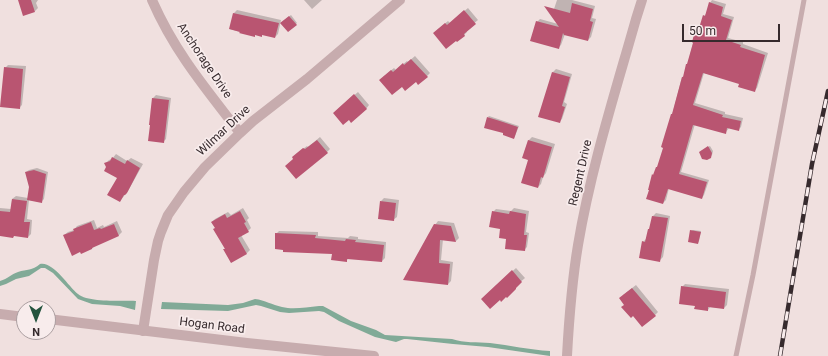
<!DOCTYPE html>
<html>
<head>
<meta charset="utf-8">
<style>
	body { margin:0 }
	#map { position:relative; width:828px; height:356px; overflow:hidden; background:#f0e0df; font-family:Roboto,sans-serif }
	canvas { display:block }
	.north { position:absolute; left:16px; top:300px; width:40px; height:40px; box-sizing:border-box; background:#f8ecec; border:1px solid #aa9ea0; border-radius:50%; rotate:180deg; font-size:11px; font-weight:700; line-height:16px; text-align:center; color:#362a2d }
	.north::after { content:''; display:block; margin:auto; width:14px; height:18px; background:#24543e; clip-path:polygon(50% 0,100% 100%,50% 72%,0 100%) }
	.scale { position:absolute; left:682px; top:24px; width:98px; height:18px; box-sizing:border-box; border:2px solid #362a2d; border-top:0; padding-left:5px; font-size:12px; line-height:14px; white-space:nowrap; color:#362a2d; -webkit-text-stroke:3px #f8ecec; paint-order:stroke }
</style>
</head>
<body>
<div id="map">
<canvas width="828" height="356"></canvas>
<div class="north">N</div>
<div class="scale">50 m</div>
</div>
<script>
const ctx = document.querySelector('canvas').getContext('2d');
ctx.lineJoin = 'round';
function paint(path, color) {
  ctx.fillStyle = color;
  ctx.fill(path, 'evenodd');
}
function strokePath(path, color, width, dash) {
  ctx.strokeStyle = color;
  ctx.lineWidth = width;
  ctx.lineCap = dash ? 'butt' : 'round';
  ctx.setLineDash(dash || []);
  ctx.stroke(path);
}
function drawText(font, color, halo, rows, align = 'center') {
  ctx.font = font + ' Roboto,sans-serif';
  ctx.lineWidth = 3.5;
  ctx.setLineDash([]);
  ctx.textBaseline = 'middle';
  ctx.strokeStyle = halo;
  ctx.fillStyle = color;
  for (const [text, x, y, turn = 0] of rows) {
    ctx.save();
    ctx.translate(x, y);
    ctx.rotate((+turn || 0) * Math.PI / 180);
    ctx.textAlign = isNaN(turn) ? turn : align;
    if (halo) ctx.strokeText(text, 0, 0);
    ctx.fillText(text, 0, 0);
    ctx.restore();
  }
}
paint(new Path2D(`
	M40,264c13,-3 28,22 38,30 11,9 43,6 58,7l-1,9 -15,-4 -28,-2 -14,-5 -25,-26 -8,-5h-4l-12,8 -13,3 -10,5 -6,2v-5c8,-2 11,-7 18,-9 9,-3 14,-1 22,-8z
	M255,299c10,1 17,6 27,8 12,3 24,0 37,-1h4l28,15 25,9 9,5 67,4c12,4 25,3 38,4 20,2 39,7 60,8v5l-62,-9 -35,-3 -46,-5h-3l-8,3 -21,-5 -36,-16 -15,-9 -5,-1 -30,2 -9,-1 -19,-6 -5,-1 -28,6 -67,-2 1,-7 66,3 15,-2z`), '#81aa97');
paint(new Path2D(`
	M19,0h19l-2,3 2,5 -3,3z
	M304,0h18l-10,9z
	M557,0h15l23,6 -3,12 4,1 -5,18 -3,3 -23,-6 -4,11 -3,3 -21,-26 3,-3 18,5 -6,-9z
	M712,0l14,4 -3,10 11,3 -6,21 15,4v2l25,9 -11,35 -3,3 -14,-8 -36,-10 -9,30 30,9v2l18,4 -2,9 -3,3 -9,-2 -3,4 -31,-8 -14,48 28,8 -5,15 -2,3 -33,-10 -3,12 -3,3 -6,-36 2,-2 23,-88 2,-1 4,-13 9,-36 3,-2h1l3,-9 3,-3 3,-10z
	M468,8l10,12 -12,10 1,2 -3,3 -27,-5 11,-9 2,2z
	M237,10l44,10 -3,14 -3,3 -12,-3h-7l-2,2 -24,-7 4,-16z
	M291,15l6,8 -9,8 -7,-8z
	M415,56l15,17 -3,3 -25,10 -19,-9 11,-9 2,2 11,-9 1,1z
	M8,65l18,1 -4,39 -3,3 -14,-40z
	M556,69l16,5 -8,28 3,2 -5,15 -3,3 -6,-50z
	M358,92l11,13 -3,4 -29,1z
	M156,95l15,3 -5,41 -3,3 -10,-44z
	M489,116l30,10 -4,10 -1,2 -9,-5 -17,-16z
	M320,137l10,12 -3,3 -32,7 1,-5 11,-8 1,1z
	M532,137l23,7 -9,29 -3,4 -2,7 -3,3 -9,-28 -1,-18z
	M710,146l3,5 -1,4 -2,2 -9,-6z
	M116,154l11,7 4,-3 12,6 -15,27 -8,10 -2,-24 -11,-10 -1,-4 3,-3 3,-1z
	M37,168l11,4 -4,27 -3,3 -12,-2 -2,19 5,1 -1,14 -3,3 -28,-4v-25l11,1 1,-10 4,-3 12,2 2,-12 -4,-14 3,-2z
	M384,198l15,2 -2,17 -4,3 -12,-19z
	M243,208l6,10 -2,2 4,8 -3,3 -7,4 9,15 -3,3 -16,9 -7,-13 2,-1 -14,-26 3,-3 13,-7 3,3z
	M514,208l15,3 -3,21 3,1 -2,14 -3,3 -17,-12 -14,-26 3,-3 15,2z
	M656,213l14,3 -7,41 -3,3 -17,-18 3,-3 5,-12 2,-11z
	M94,220l3,8 6,-3 1,2 13,-6 5,11 -3,3 -25,11 -2,3 -28,-14 4,-3 6,-2 3,-4z
	M438,221l16,2 5,15 -3,3 -13,-2 -2,21 12,2 -2,19 -3,3 -43,-5 30,-54z
	M693,230l8,1 -2,10 -1,2 -7,-12z
	M279,231l39,1v4l30,2 2,-2 8,1v2l28,3 -1,16 -3,3 -33,-3 -3,3 -13,-8 -57,-19z
	M516,268l9,10 -7,6 -18,15h-18z
	M685,284l44,5 -2,16 -3,3 -14,-1 -2,3 -26,-23z
	M636,285l22,27 -3,3h-21l-9,-10 -2,-10z`), '#0003');
paint(new Path2D(`
	M18,0h13l4,12 -12,4z
	M709,2l14,5 -2,9 11,4 -6,20 15,5 -1,2 25,8 -10,37 -17,-5 1,-3 -36,-11 -10,32 30,10 -1,2 19,4 -2,10 -12,-3 -1,6 -33,-9 -14,49 28,8 -5,17 -34,-10 -5,15 -17,-5 3,-9h-1l4,-16 1,1 3,-8h1l6,-19 -2,-1 10,-33h1l10,-37h1l3,-13h1l6,-21 -1,-1 4,-15 3,1 4,-13 2,1z
	M572,3l21,6 -3,12 3,1 -5,19 -24,-6 -1,-2 -4,16 -29,-8 6,-20 23,6 -15,-21 26,7z
	M464,10l12,14 -12,10 1,2 -8,6 -1,-1 -10,8 -13,-16 12,-10 2,2z
	M233,13l46,10 -4,15 -13,-3v2l-7,-2v2l-16,-4 1,-1 -11,-3z
	M289,16l8,9 -9,7 -8,-9z
	M411,59l17,18 -10,8 -2,-3 -11,9 -3,-4 -10,8 -13,-15 12,-10 2,2 10,-9 1,2z
	M4,67l19,2 -3,40 -20,-2z
	M552,72l18,5 -8,29 3,1 -5,16 -22,-6z
	M354,94l13,15 -16,14 -2,-3 -6,5 -10,-12z
	M152,98l17,2 -5,43 -16,-2 2,-16h-1z
	M487,117l13,4 18,6 -4,12 -11,-4v-2l-19,-5z
	M317,140l11,13 -32,26 -11,-13 8,-7 -1,-2 11,-9 2,1z
	M528,140l24,7 -9,31 -2,-1 -3,11 -17,-5 7,-23 -6,-2z
	M708,146l4,7 -1,5 -4,2 -5,-1 -3,-7z
	M112,157l13,7 2,-4 13,8 -13,25 -2,2h-1l-4,7 -13,-7 10,-17 -13,-7 2,-4 -2,-4 6,-2z
	M34,170l12,4 -4,29 -15,-3 2,-13 -4,-15z
	M12,199l15,2 -3,21h6l-2,16 -14,-2 -1,2 -13,-2v-25l10,1z
	M380,201l16,2 -2,18 -16,-2z
	M240,211l6,11 -2,1 5,9 -11,6 9,16 -16,9 -8,-14h2l-12,-20 2,-1 -4,-6 14,-8 2,4z
	M492,211l17,3 1,-3 16,3 -2,21h3l-2,16 -20,-2 1,-10 -7,-1 1,-9 -11,-2z
	M652,216l16,2 -8,44 -21,-4 3,-17 3,1 3,-13h1z
	M91,222l3,8 6,-2 1,1 13,-5 5,12 -27,12v1l-11,5 -1,-2 -8,4 -9,-21 11,-4 -1,-2z
	M434,224l17,2 5,16 -16,-2 -1,23 11,1 -2,21 -45,-5z
	M690,230l11,2 -3,12 -10,-2z
	M275,233l41,2 -1,3 30,3 1,-2 10,1 -1,2 29,3 -2,17 -35,-3v3l-16,-2 1,-6 -49,-2v-2l-8,-1z
	M512,270l10,12 -6,6v1l-9,9 -1,-1 -5,5 -1,-2 -10,9 -9,-10z
	M681,286l45,6 -2,17 -16,-2v4l-14,-2 1,-3 -16,-2z
	M632,288l24,28 -14,11 -9,-11 -2,2 -10,-11 3,-2 -5,-7z`), '#b95571');
strokePath(new Path2D(`
	M736,356l17,-81 51,-275`), '#c7acae', 5);
strokePath(new Path2D(`
	M152,0c22,51 54,89 88,133
	M143,331l11,-71 4,-19 3,-9 7,-17 16,-23 21,-25 35,-34 13,-12 54,-42 93,-79
	M567,356c2,-37 5,-75 11,-111 13,-77 37,-152 58,-226l6,-19`), '#c7acae', 10);
strokePath(new Path2D(`
	M0,314l24,3
	M48,319l199,24 127,13`), '#c7acae', 10);
const rail = new Path2D(`
	M780,356l32,-192 16,-73`);
strokePath(rail, '#362a2d', 4.5);
strokePath(rail, '#f8ecec', 3, [9]);
drawText('12px', '#362a2d', '#f8ecec', [
	["Anchorage Drive",204,61,56],
	["Wilmar Drive",224,131,-43],
	["Regent Drive",581,173,-77],
	["Hogan Road",212,326,7]
]);
</script>
</body>
</html>
